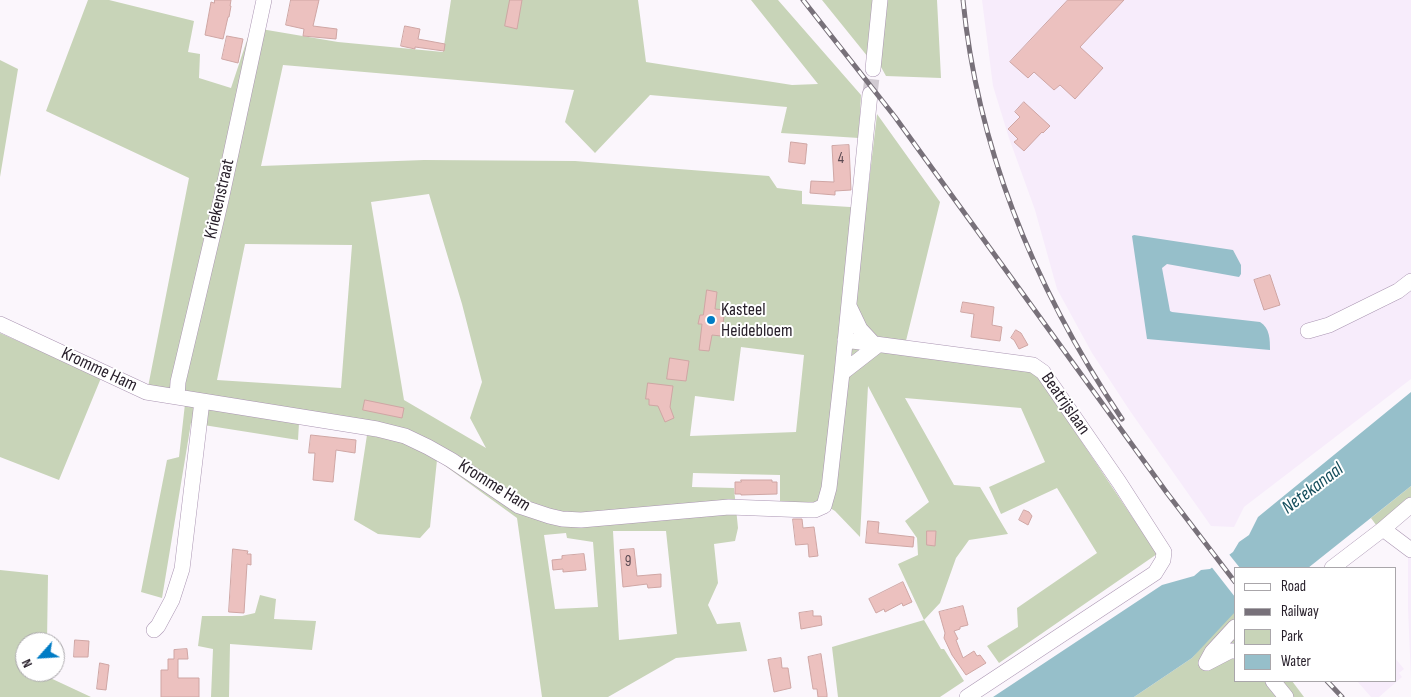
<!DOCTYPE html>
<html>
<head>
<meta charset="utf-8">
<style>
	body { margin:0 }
	#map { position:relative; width:1411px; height:697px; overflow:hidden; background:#fbf6fc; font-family:"Sofia Sans Condensed",sans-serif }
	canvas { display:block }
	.legend { position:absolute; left:1234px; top:567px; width:162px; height:115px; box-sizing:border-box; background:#fff; border:1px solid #a9a6aa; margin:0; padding:6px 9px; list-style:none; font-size:15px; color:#28202b }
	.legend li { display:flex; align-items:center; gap:10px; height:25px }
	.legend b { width:25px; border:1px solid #a9a6aa }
	.north { position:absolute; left:15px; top:632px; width:50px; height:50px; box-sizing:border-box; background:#fff; border:1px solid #a9a6aa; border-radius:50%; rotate:244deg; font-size:14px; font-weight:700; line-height:20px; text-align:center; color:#28202b }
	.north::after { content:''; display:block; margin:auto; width:18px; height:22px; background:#007cc5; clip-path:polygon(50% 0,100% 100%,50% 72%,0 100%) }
</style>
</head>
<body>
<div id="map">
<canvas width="1411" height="697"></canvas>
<ul class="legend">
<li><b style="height:6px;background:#fff"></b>Road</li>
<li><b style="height:6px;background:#78717a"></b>Railway</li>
<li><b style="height:14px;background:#c8d4b8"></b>Park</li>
<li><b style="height:14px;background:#96bfca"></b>Water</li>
</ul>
<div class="north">N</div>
</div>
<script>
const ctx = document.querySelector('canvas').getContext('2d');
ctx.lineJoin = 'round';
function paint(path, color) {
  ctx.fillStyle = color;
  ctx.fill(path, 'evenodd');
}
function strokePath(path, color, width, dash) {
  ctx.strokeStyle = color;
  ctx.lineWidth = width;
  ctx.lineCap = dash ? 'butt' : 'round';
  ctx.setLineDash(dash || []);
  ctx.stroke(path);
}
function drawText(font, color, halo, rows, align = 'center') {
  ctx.font = font + ' "Sofia Sans Condensed",sans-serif';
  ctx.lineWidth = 4;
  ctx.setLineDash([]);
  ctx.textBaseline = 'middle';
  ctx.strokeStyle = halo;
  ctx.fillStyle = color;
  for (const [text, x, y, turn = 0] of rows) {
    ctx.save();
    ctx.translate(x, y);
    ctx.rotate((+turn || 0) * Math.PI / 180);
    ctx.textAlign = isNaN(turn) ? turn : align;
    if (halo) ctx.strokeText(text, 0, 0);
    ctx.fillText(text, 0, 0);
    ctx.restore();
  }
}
paint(new Path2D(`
	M982,0h429v379l-167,128 -10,20 -23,-1 -81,-115 -38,-58 -35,-64 -22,-79 -26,-72 -16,-52z
	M1411,544v135l-3,-71v-56z
	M1395,658l9,11 -5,4 3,4 -23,20h-8l-14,-16h38z`), '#f7ecfb');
paint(new Path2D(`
	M88,0h21l85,21 -6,31 12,2 -1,24 32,10 17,-51 13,-8 77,13 105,10 8,-52h187l8,62 146,23 26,-1 -67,-84h27l83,95 -2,43 -78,-5 6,-26 -137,-12 -55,58 -30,-31 9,-32 -291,-25 -22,101 163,-6 151,1 194,15 8,12 25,3v13l64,4 11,-94 63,88 -37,151 130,16 124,185 -158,109 -12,-17 31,-19 -1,-19 80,-55 -40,-65 -56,26 -12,-27 56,-25 -24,-54 -116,-10 49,87 26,2 28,47 -39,6 -13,18 -16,45 -16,17 17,29h3l20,32 -24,16h-102l-6,-50 92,-27 -26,-56 20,-9 -1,-17 -12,-17 24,-19 -61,-116 -8,151 -25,-26 -5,-3 -50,-6v-27l-87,-2 -1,14 42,1 4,40 -3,13 -21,3 4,39 -10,22 9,19 23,-2 7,29 -71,7 -68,39h-66l-25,-179 -80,-58 -7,67 -10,11 -42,-4 -24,-14 13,-85 -68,-12 -1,17 -107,-17 -29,175 -21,-6 26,-132 12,-3 7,-62 -38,-8 41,-209 -143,-67zM429,194l33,110 20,78 -12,36 16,30 -82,-48 -33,-198zM245,244l107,1 -11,143 -124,-8zM741,347l63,8 -8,77 -106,4 5,-40 39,5zM613,531h53l11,103 -58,6zM566,533l1,5 26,4 5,65 -43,2 -11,-74z
	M822,0h115l4,78 -55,-2 -15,-27 -3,8z
	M0,60l18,9 -18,108z
	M0,333l101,45 -42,102 -59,-23z
	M1411,486v16l-32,27 -8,-11z
	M0,570l48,5 -1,67h-22v30h21v4l45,21h-91z
	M260,595l16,4 -2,20 42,2 -4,29 -82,-6 -1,53h-18l2,-48 -15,-3 4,-30h40l13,-3z
	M1235,607v74h57l12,16h-170l58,-39z`), '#c8d4b8');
paint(new Path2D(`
	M1134,235l99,15 8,15v9l-2,3 -72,-13 -5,4 8,43 2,1 88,10c10,6 10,18 10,28l-123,-11 -15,-103z
	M1411,392v94l-103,82h-73v44l-43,46 -58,39h-141l169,-112 32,-9 7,-6 9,-1 23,-17 6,-10 10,-7 9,-18z`), '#96bfca');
paint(new Path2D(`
	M1228,553l12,15h-5v29l-25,-32z`), '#fbf6fc');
const building = new Path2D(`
	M215,0h16l-1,6h1l-2,11h-1l-5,22 -18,-4 6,-33 3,1z
	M291,0h28l-6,26 24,3 -1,10 -33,-3 1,-7 -18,-4z
	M510,0h12l-5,29 -12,-3z
	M1068,0h56l-44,47 23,21 -28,31 -15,-14 -6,5 -20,-18 -6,6 -18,-16z
	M405,26l15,3 -2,10 27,5 -1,7 -29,-4v2l-14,-3z
	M227,36l16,3 -5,24 -16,-4z
	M1024,102l26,24 -7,7 -1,-1 -18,19 -10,-9 4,-3 -10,-10 12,-12 -5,-5z
	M791,142l16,2 -2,20 -16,-2z
	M849,145l2,45 -16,1v4l-25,-2 1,-12 23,1 -2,-36z
	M1270,275l10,30 -16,5 -10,-30z
	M707,290l10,2 -2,17 10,1 -4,26 -9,-1 -3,16 -10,-1 3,-26h-4l2,-9h3z
	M963,302l31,5 -2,18 10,2 -2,14 -29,-4 3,-23 -13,-2z
	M1016,330l5,3 7,12 -9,4 -5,-9 -3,-2z
	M670,358l19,3 -3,20 -19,-2z
	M648,383l25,3 -3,21 4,11 -9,4 -7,-16 -9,-1v-6h-3z
	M365,400l39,8 -2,10 -39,-8z
	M311,435l45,5 -1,13 -19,-3 -3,32 -20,-2 2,-27h-6z
	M741,480h31v2h5v12l-36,1v-1h-6v-12h6z
	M1024,510l5,2 3,4 -4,9 -9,-5z
	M793,519h9l1,9 11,-1 4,29 -9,1 -1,-13 -12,1z
	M868,521l11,1 -1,11 36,4 -1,10 -47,-4z
	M927,531h9l-1,15 -8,-1z
	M233,549l15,2 -1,3h4v11l-4,-1 -3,49 -15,-1z
	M634,549l3,27 24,-2v13l-13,1 -1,-4 -24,3 -3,-37z
	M584,554l2,16 -23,2v-3l-10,1 -1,-10 10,-1v-3z
	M903,582l9,20 -9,4 -1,-3 -17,9 -1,-3 -8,4 -7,-14z
	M963,606l5,19 -8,2v2l-6,2 4,8 -2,1 7,18 11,-7 3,5 3,-1 6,8 -20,12 -14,-20 -8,-17 1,-5 -6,-21z
	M813,611v5h8l1,9 -21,4 -2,-16z
	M75,640l14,1 -1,16h-14z
	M187,649l1,10h-10v19h21v19h-38v-27h7v-11h6v-9z
	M821,654l6,40v3h-9l-1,-8h-4l-5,-32z
	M781,658l1,10h6l3,20 -17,4 -6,-32z
	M100,663l9,2 -3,25 -9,-1z`);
paint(building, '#ecc1bf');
strokePath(building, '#cfa6a4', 1);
strokePath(new Path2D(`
	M870,94l3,-25`), '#d1cbd2', 15, [15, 8]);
const minor = new Path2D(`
	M873,69l7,-69
	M849,306l11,23 14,15
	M0,324l146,68 231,37 28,7 23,11 23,13 68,46 30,10 13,3 19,1 148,-13 79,3h7l9,-4 5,-18 13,-115 28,-279
	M1308,331l21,-6 69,-34 13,-10
	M845,340l188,25 10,7 76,110 45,70 -1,8 -8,13 -188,124
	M842,373l36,-28
	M177,397l1,-15 43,-182 43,-200
	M1383,529l28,21
	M1332,568l51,-39 28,-24
	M154,630l4,-4 14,-26 10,-31 20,-168
	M1206,663l6,-11 23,-25
	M1207,663l23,-12h5
	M1273,681l13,16`);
strokePath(minor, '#aa95b2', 16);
strokePath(minor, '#fff', 15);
const rail = new Path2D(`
	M803,0l92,117 272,376 68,89
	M963,0c15,153 74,292 159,419
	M1327,681l15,16`);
strokePath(rail, '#78717a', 5);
strokePath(rail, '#fff', 3, [9]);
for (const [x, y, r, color] of [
	[711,320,5,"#007cc5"]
]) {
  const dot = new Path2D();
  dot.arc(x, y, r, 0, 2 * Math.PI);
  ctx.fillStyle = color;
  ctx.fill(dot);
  strokePath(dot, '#fff', 2);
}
drawText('15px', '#594850', null, [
	["4",841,159],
	["9",628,562]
]);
drawText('18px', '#28202b', '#fff', [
	["Kriekenstraat",220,199,-77],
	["Kromme Ham",99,370,25],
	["Beatrijslaan",1065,404,55],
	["Kromme Ham",494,486,32]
]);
drawText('18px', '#28202b', '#fff', [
	["Kasteel",721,310],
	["Heidebloem",721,331]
], 'left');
drawText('italic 19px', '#154e5c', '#fff', [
	["Netekanaal",1313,489,-37]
]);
</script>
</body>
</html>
